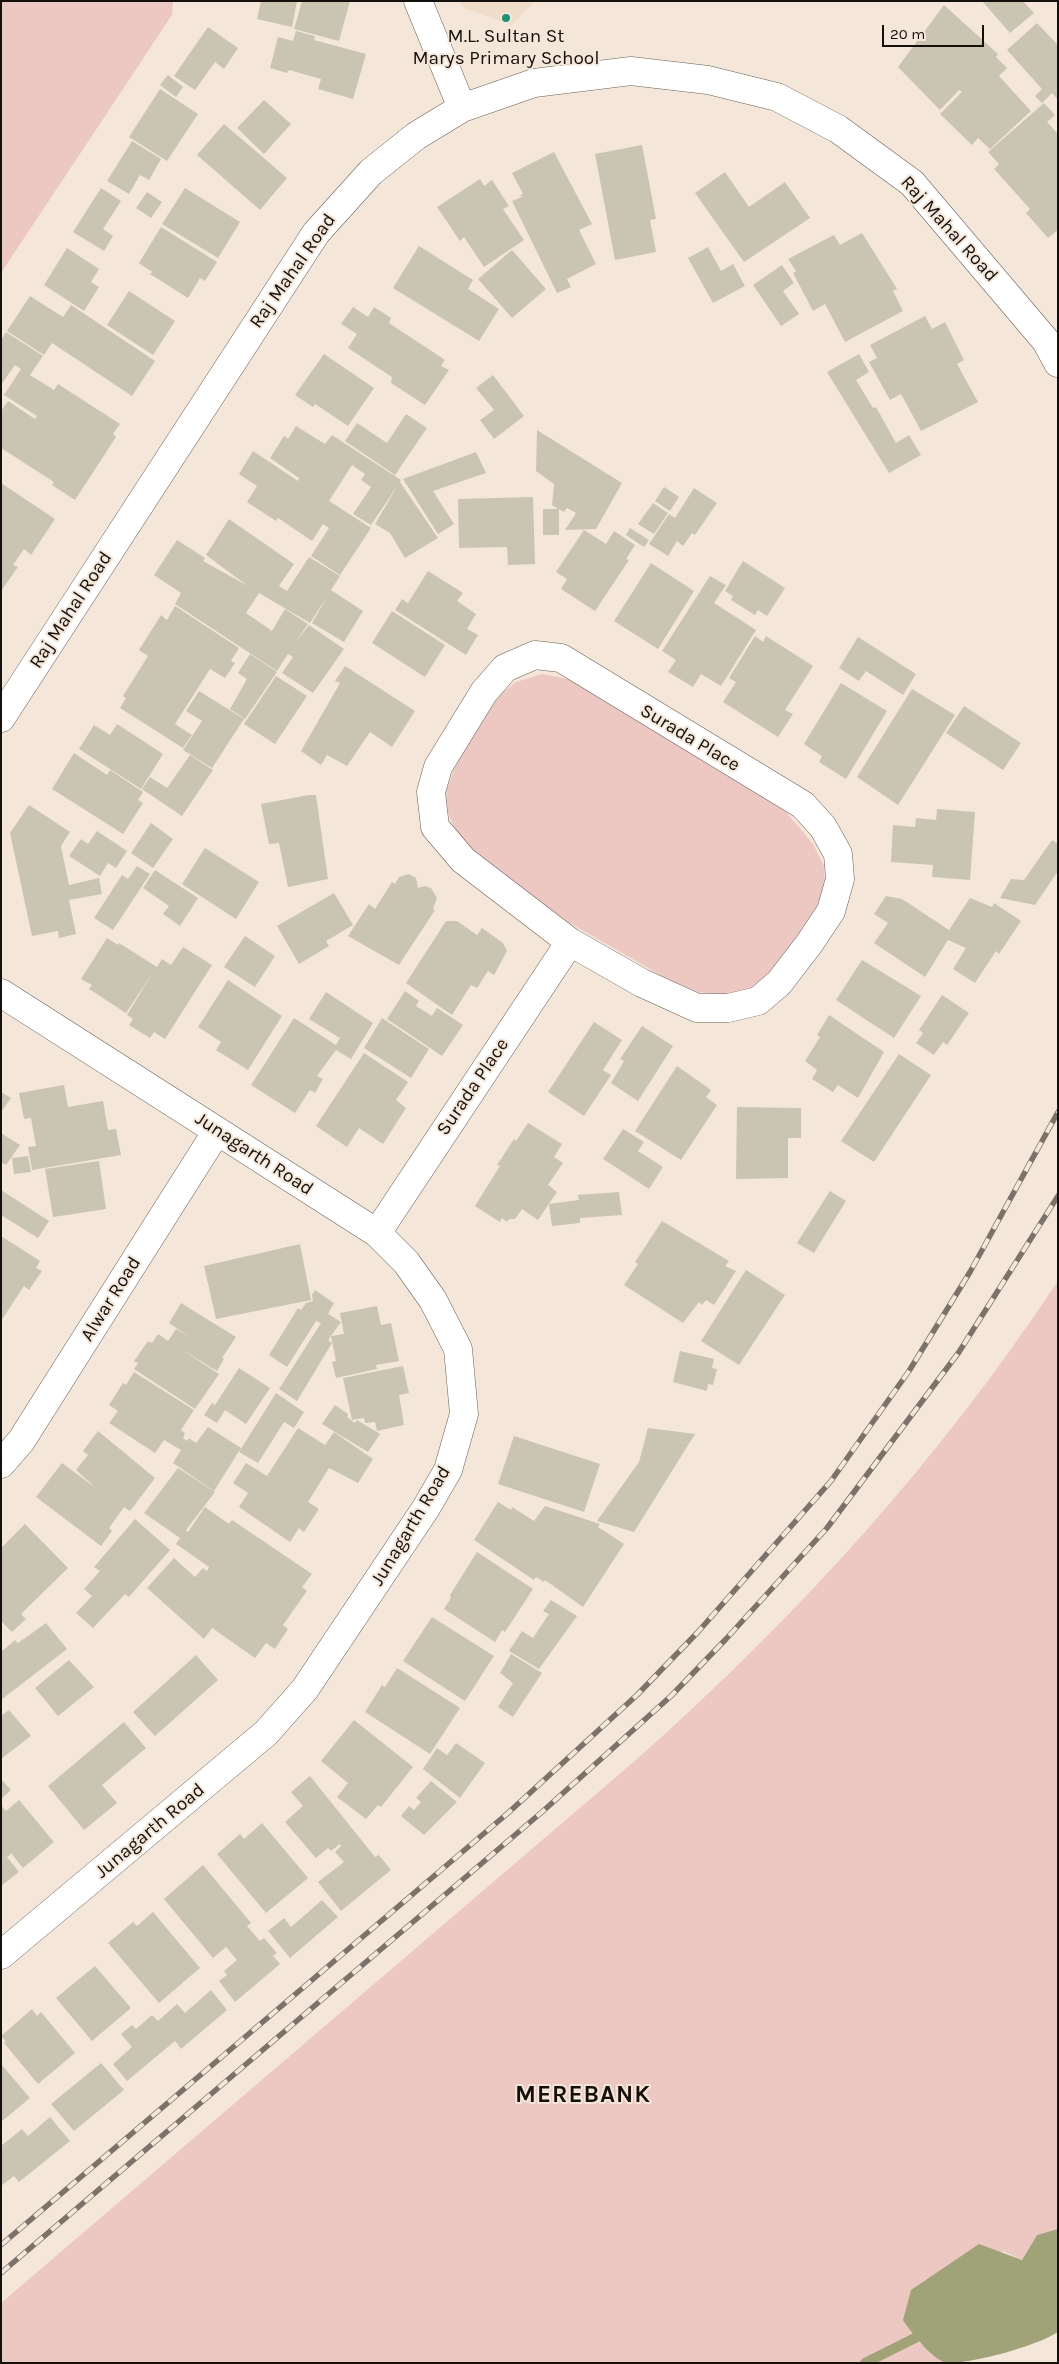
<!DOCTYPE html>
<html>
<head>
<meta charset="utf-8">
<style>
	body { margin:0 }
	#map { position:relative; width:1059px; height:2364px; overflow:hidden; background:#f4e7d9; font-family:Karla,sans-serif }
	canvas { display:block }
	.frame { position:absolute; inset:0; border:2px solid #14100b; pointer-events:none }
	.scale { position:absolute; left:882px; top:25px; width:102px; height:22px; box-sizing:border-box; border:2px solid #14100b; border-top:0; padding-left:6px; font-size:15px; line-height:18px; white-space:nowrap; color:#14100b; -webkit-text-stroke:4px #f4e7d9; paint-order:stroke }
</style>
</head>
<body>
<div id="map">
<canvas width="1059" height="2364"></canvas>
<div class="frame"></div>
<div class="scale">20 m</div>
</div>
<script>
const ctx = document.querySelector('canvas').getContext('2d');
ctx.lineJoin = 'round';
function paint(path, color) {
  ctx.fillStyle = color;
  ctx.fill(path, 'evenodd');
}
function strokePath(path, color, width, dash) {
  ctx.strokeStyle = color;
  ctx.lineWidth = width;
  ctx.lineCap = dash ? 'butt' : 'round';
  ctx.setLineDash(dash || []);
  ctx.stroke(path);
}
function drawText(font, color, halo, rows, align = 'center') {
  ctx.font = font + ' Karla,sans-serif';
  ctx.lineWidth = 4;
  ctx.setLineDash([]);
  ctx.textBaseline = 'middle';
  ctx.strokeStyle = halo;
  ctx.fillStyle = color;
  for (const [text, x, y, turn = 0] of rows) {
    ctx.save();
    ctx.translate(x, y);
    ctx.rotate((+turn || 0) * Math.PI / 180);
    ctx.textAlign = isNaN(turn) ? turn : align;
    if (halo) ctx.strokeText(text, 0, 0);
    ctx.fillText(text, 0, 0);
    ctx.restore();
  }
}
paint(new Path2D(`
	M460,1h75l-23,24 -49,-17z`), '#efdcc9');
paint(new Path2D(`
	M1,1h172l-1,14 -171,258z
	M542,674l36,7 208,131 27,32 11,22 1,23 -13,27 -39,57 -22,15 -28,7 -25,-3 -34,-15 -96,-55 -79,-54 -30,-30 -11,-25 -2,-22 9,-24 24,-48 17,-21 20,-16z
	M1058,1281v948l-21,6 -15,25 -19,-9 -87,89 29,23h-944v-60l636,-544c162,-144 301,-297 421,-478z`), '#edc8c3');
paint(new Path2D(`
	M1058,2229v103c-21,14 -87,32 -111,31 -15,-3 -36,-31 -44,-43l8,-30 68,-46 43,16 15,-25z`), '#a0a278');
strokePath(new Path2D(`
	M865,2363l62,-31`), '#a0a278', 10);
paint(new Path2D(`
	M261,1h36l-5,26 -35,-8z
	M302,1h48l-11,40 -45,-12z
	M982,1h41l11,12 -24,20z
	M944,5l54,49 -2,3 11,11 -8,8 32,35 -41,38 -12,-11 -6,7 -32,-31 22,-22 -3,-2 -19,20 -42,-43z
	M1037,23l21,22v43l-4,4 4,-3v11l-6,-7 -10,10 -7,-7 7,-7 -35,-39z
	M208,27l30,21 -14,21 -9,-7 -20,28 -21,-14z
	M296,31l19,5 -1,4 52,14 -13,45 -35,-10 3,-10 -32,-9 -2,3 -17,-5 8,-31 15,4z
	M168,75l15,12 -7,10 -16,-12z
	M160,89l38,25 -31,47 -38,-24z
	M264,100l27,24 -27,30 -27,-26z
	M1044,103l11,12 -8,7 11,12v96l-10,8 -22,-25 4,-4 -36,-40 5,-5 -11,-12z
	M224,124l63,54 -27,32 -63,-55z
	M132,141l29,18 -12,21 -9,-5 -11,19 -22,-13z
	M642,145l14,74 -6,1 6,32 -41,8 -20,-106z
	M554,152l38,72 -13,6 17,34 -29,15 4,8 -14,6 -45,-92 10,-4 -2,-2 3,-1 -11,-21z
	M725,172l24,35 36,-25 25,36 -66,44 -49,-69z
	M480,179l4,7 8,-6 17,26 -6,3 21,31 -40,27 -20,-30 -4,4 -23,-34z
	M101,188l20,13 -18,28 10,7 -9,15 -31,-19z
	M185,188l55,34 -22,36 -56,-34z
	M147,192l15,10 -11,16 -15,-10z
	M161,227l56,35 -12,19 -5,-3 -12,20 -38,-24 2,-2 -13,-9z
	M862,233l35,56 -4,2 10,20 -58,31 -20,-38 -12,7 -20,-38 3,-2 -8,-12 46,-24 6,10z
	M419,246l54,34 -5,9 31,20 -20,32 -86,-53z
	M708,247l13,24 12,-7 12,22 -32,17 -25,-45z
	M67,248l32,21 -8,13 8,5 -15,24 -40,-26z
	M512,250l34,39 -34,29 -34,-39z
	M782,265l12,18 -11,8 16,23 -18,12 -28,-41z
	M129,291l46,30 -22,34 -46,-30z
	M30,296l33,21 8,-12 84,56 -23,35 -80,-53 -8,12 -37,-24z
	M353,307l15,10 6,-10 17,11 -2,5 56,37 -4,6 8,4 -24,35 -34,-22 1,-6 -44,-29 9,-14 -16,-10z
	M925,316l7,13 13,-7 19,38 -7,4 21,38 -57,29 -20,-37 -11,6 -21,-38 8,-4 -7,-13z
	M6,332l37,24 -13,19 24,15 4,-6 62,40 -7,10 3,3 -41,63 -23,-15 2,-3 -53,-34v-37l7,-10 27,18 2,-3 -33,-21 17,-26 -6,-4 -14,20v-45z
	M324,354l50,34 -26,38 -33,-22 -2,3 -18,-12z
	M859,354l10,18 -13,8 17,28 3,-1 20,36 13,-8 12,20 -32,18 -62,-101z
	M493,375l31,41 -30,23 -14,-19 14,-10 -18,-22z
	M406,414l21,14 -32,47 -50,-34 12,-18 30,20z
	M296,426l29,18 7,-9 69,45 -1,2 38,56 -33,20 -15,-25 -15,-9 23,-39 -27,40 -18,-11 18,-27 -10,-7 4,-6 -13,-9 -23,36 42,27 -31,47 -29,-19 18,-28 -6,-4 -11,17 -34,-23 -2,3 -29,-19 10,-16 -18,-12 14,-23 45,30 1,-3 -29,-20 14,-22 4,3z
	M537,430l85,53 -26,46 -31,1 11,-17 -9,-5 -3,4 -5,-3v26h-16v-26h15l-6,-4 2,-21 -18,-13z
	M476,452l10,21 -53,18 21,33 -16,10 -35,-55z
	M1,483l54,36 -24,36 -7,-6 -11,16 5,2 -17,24z
	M664,487l15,10 -9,14 -15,-10z
	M694,488l23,15 -22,32 -3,-2 -9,13 -6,-5 -9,15 -19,-12 20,-30 6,4z
	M533,497l2,67 -27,1 -1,-18 -48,1 -1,-49z
	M653,503l15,10 -14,21 -16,-10z
	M229,519l65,45 -15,22 8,5 22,-34 31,19 -9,14 32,21 -19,31 -32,-19 16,-28 -18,28 -51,-30 -13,20 26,18 13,-22 23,15 -13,19 14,-18 35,24 -31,44 -31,-20 11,-16 -5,-3 -11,17 -102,-67 6,-11 -27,-18 23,-35 28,18 -2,3 45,25 -42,-31z
	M630,528l19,12 -5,7 -18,-12z
	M584,530l22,14 8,-13 21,14 -9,14 3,1 -34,51 -34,-22 6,-10 -11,-7z
	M743,561l42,27 -18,28 -9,-6 -3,5 -24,-15 2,-4 -8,-5z
	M651,563l43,28 -36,58 -44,-28z
	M428,571l35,22 -6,8 19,13 -9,15 11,6 -12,20 -71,-45 7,-11 6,4z
	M710,576l16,9 -12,18 42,27 -35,56 -20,-12 -8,13 -25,-15 8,-12 -14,-9z
	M175,606l64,42 -8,13 4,2 -10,15 -15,-9 -35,55 17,11 -9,13 -63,-40 6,-10 -3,-2 25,-40 -9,-6 22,-35 6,5z
	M392,611l53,34 -20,32 -53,-34z
	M755,636l8,6 3,-6 47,30 -28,44 8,4 -15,23 -55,-35 13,-20 -7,-4z
	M858,637l58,37 -13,21 -37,-24 -7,10 -20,-13z
	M250,654l27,18 -32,47 -15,-10 17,-30 -9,-6z
	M345,666l70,45 -23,36 -22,-15 -23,34 -20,-11 -6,10 -20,-14 39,-68 -5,-2z
	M276,676l31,20 -32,48 -31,-20z
	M841,683l46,28 -41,68 -27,-17 3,-6 -18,-12z
	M912,689l43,26 -57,90 -41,-28z
	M199,691l45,28 -32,49 -29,-18 19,-29 -16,-10z
	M964,706l57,37 -18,27 -57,-37z
	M117,724l46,30 -22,35 -62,-40 15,-24 16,10z
	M74,753l33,22 3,-5 33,22 -5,8 5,3 -20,31 -71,-45z
	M190,755l23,15 -31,46 -40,-27 8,-12 17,11z
	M309,795h7l12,84 -40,8 -9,-44 -10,1 -8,-40z
	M29,805l41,27 -9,14 8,39 30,-7 3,16 -33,6 7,34 -17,4 -1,-7 -26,5 -22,-103z
	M937,809l38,3 -5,68 -38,-3 1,-12 -42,-3 2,-37 22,2 1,-9 20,2z
	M151,823l22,16 -20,29 -22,-15z
	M97,831l30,20 -11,17 -8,-5 -8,13 -31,-20 12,-17 7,5z
	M1052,840l6,4v27l-23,34 -35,-7 11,-19 13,1z
	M205,848l54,34 -23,37 -54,-35z
	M137,866l13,8 -37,56 -19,-12 28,-43 6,4z
	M155,870l43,28 -18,28 -17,-12 6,-8 -26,-18z
	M409,874l7,4 2,10 7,-2 6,2 6,10 -4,11 2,1 -36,55 -51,-29 21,-32 6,5 17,-27 3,2 4,-7z
	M334,893l19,32 -27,16 3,5 -30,18 -22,-38z
	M886,896l16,3 47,31 21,-32 22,9 2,-4 27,18 -22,33 -3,-3 -21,32 -22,-14 13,-21 -18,-8 -23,37 -51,-34 14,-20 -14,-9z
	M446,921h11l20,14 5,-7 21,15 4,8 -13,24 -6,-4 -11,17 -6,-3 -19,30 -46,-32z
	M245,936l30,20 -20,31 -31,-20z
	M107,938l11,7 1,-2 38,24 5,-8 9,6 12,-18 29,18 -47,74 -11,-7 -4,6 -21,-13 4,-6 -6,-4 24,-40 -25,38 -37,-24 3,-4 -11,-6z
	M862,960l59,36 -27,42 -58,-38z
	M228,980l54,36 -34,54 -32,-20 5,-8 -23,-15z
	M405,991l14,10 -3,5 16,10 5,-8 26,17 -21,31 -55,-37z
	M326,992l47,31 -22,36 -15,-9 -19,26 6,3 -8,14 -5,-3 -15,23 -44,-28 43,-67 42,27 4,-7 -31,-19z
	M942,995l27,18 -22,32 -4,-3 -9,13 -18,-12 7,-10 -4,-3z
	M829,1015l55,37 -26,46 -20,-13 -5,7 -21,-13 5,-9 -12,-9 15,-24 -3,-2z
	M382,1018l47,31 -18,29 -47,-30z
	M594,1022l28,18 -19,30 8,5 -27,41 -36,-24z
	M642,1026l31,20 -35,55 -27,-18 13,-22 -4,-2z
	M364,1053l44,29 -12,18 10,8 -23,36 -24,-16 -12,19 -31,-21z
	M899,1054l32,21 -57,87 -33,-21z
	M677,1066l34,24 -5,7 11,8 -36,55 -46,-29z
	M64,1085l4,22 35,-6 5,29 8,-1 5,26 -89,15 -4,-23 8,-1 -5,-28 -7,1 -5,-26z
	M1,1092l10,6 -10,14z
	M737,1107l64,1v30h-13v40l-52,1z
	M528,1123l34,21 -8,13 9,6 -15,22 9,7 -19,28 -16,-11 -7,10h-6l-2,3 -5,-4 -2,4 -25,-16 25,-40 -3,-1 17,-26 2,2z
	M623,1129l21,13 -6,9 25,16 -14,22 -46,-30z
	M1,1133l19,12 -14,20 -5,-3z
	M28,1156l3,16 -17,2 -2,-16z
	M99,1161l7,48 -53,8 -8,-48z
	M1,1190l48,31 -11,17 -37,-23z
	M830,1191l16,10 -32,52 -17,-10z
	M619,1192l3,23 -42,3v5l-28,3 -3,-22 30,-4 -1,-5z
	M662,1221l67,40 -4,5 11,5 -22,34 -8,-5 -4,5 -3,-3 -16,21 -59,-38 14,-21 -3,-2z
	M1,1236l39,25 -4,7 6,3 -13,19 -5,-4 -23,35z
	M300,1244l11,56 -95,19 -12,-53z
	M746,1270l39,25 -46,70 -38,-24z
	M315,1290l19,13 -6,11 13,8 -13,18 4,3 -35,58 -18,-12 42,-66 -5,-2 -29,46 -18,-12 29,-47 3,2 5,-7 7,-2 -1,-6z
	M181,1303l55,34 -14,21 2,1 -7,12 -36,-22 38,25 -24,35 -61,-40 4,-6 -4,-2 14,-20 4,2 6,-9 10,7 8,-12 15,9 -22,-15z
	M377,1306l4,19 10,-2 8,38 -23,4 1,4 -41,9 -4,-16 4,-1 -5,-25 13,-2 -4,-21z
	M680,1351l34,8 -2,9 5,1 -4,16 -5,-1 -1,7 -34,-9z
	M403,1366l6,27 -10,2 5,30 -27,6 -2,-9 -10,1 -1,-5 -12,2 -9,-42z
	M239,1368l31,20 -24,36 -21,-14 -8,13 -13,-8 8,-12 3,2z
	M134,1372l60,38 -13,20 4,3 -2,5 4,3 2,-3 7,5 12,-16 33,21 -27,43 -41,-28 8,-13 -17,-10 -9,13 -46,-30 9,-12 -9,-6 14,-22 3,2z
	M276,1393l28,19 -10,16 -10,-6 -26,41 -19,-11z
	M335,1405l13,9 -1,3 8,6 2,-3 23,14 -12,18 -46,-28z
	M298,1428l27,17 9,-13 39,27 -15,24 -29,-15 -21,34 11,7 -15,23 -5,-4 -9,14 -51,-35 9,-14 -15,-10 13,-20 21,13z
	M648,1428l47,6 -61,98 -37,-11 42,-59z
	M98,1431l57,47 -25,33 -6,-4 -15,21 3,3 -11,15 -65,-49 26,-34 34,25 -20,-18 12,-15 -5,-4z
	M514,1436l86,28 -16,48 -86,-28z
	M178,1468l37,24 -29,38 2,2 17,-25 24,17 3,-4 80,54 -10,13 5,4 -24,34 5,4 -13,20 -9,-6 -11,15 -43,-30 -8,11 -57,-51 27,-30 21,19 8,-9 4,3 2,-4 -33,-23 4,-6 -36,-25z
	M498,1502l13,8 1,-3 22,14 11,-15 55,18 -2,3 26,17 -41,63 -38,-27 -1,2 -8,-5 -2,3 -60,-40z
	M135,1519l35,31 -41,47 -4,-3 -32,34 -17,-15 16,-17 -8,-7 16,-18 -6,-4z
	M25,1524l43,44 -47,46 5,5 -14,13 -11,-11v-73z
	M477,1552l56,37 -28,43 -3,-2 -7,12 -51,-33 7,-11 -1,-3z
	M551,1600l26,16 -38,53 -30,-18 13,-20 11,7 16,-24 -6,-3z
	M432,1617l62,39 -29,45 -62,-40z
	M46,1623l21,26 -66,51v-48l14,-12 3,3z
	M511,1654l31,19 -29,44 -15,-10 15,-24 -13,-10z
	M196,1655l22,25 -63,56 -22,-24z
	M69,1660l25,27 -36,29 -23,-28z
	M397,1668l63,40 -30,46 -65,-42 17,-27 3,2z
	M9,1710l22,26 -30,23v-43z
	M354,1720l59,47 -32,40 -3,-2 -12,14 -29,-22 11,-14 -27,-22z
	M124,1722l22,26 -44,37 15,18 -33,27 -36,-44z
	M456,1743l29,20 -25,35 -37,-29 14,-21 10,7z
	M310,1776l65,81 4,-2 12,15 -50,41 -23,-29 26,-20 -9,-10 6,-6 -1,-2 -9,7 -3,-3 -12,10 -31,-36 18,-16 -12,-14z
	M1,1779l10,11 -10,9z
	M431,1781l26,21 -33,33 -23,-19 8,-10 5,4 7,-8 -5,-4z
	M19,1800l35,42 -31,26 -12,-15 -1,2 -3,2 12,15 -18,14v-81l5,6z
	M262,1823l46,55 -42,35 -49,-59 23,-20 4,5z
	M203,1865l48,58 -4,3 13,15 4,-3 13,15 -4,3 7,8 -45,38 -16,-21 8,-6 -3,-4 13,-11 -11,-13 -13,11 -49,-59z
	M322,1900l16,17 -48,41 -22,-27 16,-13 7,9z
	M153,1912l47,56 -41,35 -51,-60 25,-21 4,4z
	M95,1966l36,42 -39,33 -36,-43z
	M211,1990l16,20 -46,39 -6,-8 -48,40 -14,-17 19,-17 -11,-13 11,-9 4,4 16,-14 6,6 19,-17 8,9z
	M32,2009l5,7 4,-4 34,41 -37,31 -34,-41 2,-1 -5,-6z
	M101,2063l23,27 -50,41 -23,-27z
	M1,2064l29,34 -29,24z
	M50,2117l20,24 -51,41 -5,-6 -13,10v-40l21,-17 6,7z`), '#cac4b3');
const street = new Path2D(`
	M418,1l44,107
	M535,655l26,3 242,147 20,22 15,27 2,25 -9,32 -22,33 -30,39 -21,18 -30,7h-31l-55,-25 -72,-41 -107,-82 -28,-33 -4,-35 7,-25 46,-75 21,-24z
	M1,718l315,-485 55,-61 45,-36 46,-28 72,-25 97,-12 77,9 69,17 61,32 74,54 134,158 12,22
	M1,993l376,240 29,29 27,38 25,49 6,65 -16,56 -22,38 -121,181 -39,44 -265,222
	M377,1233l193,-291
	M1,1464l20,-23 196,-310`);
strokePath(street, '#6a5f53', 29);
strokePath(street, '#fff', 28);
const rail = new Path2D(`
	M1,2245l507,-432 129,-118 60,-62 134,-152 78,-110 61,-99 88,-160
	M1,2273l541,-461 129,-116 55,-57 101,-111 132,-176 99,-156`);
strokePath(rail, '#7b7369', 5.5);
strokePath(rail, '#f4e7d9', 4, [11]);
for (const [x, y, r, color] of [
	[506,18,5,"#1c9378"]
]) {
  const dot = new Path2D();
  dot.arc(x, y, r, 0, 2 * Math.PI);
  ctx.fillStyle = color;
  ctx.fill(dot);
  strokePath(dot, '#f4e7d9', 2);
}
drawText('19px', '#14100b', '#f4e7d9', [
	["M.L. Sultan St",506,37],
	["Marys Primary School",506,59]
]);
drawText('19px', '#14100b', '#f4e7d9', [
	["Raj Mahal Road",949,229,48],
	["Raj Mahal Road",293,271,-55],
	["Raj Mahal Road",71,610,-57],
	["Surada Place",690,738,31],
	["Surada Place",473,1087,-56],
	["Junagarth Road",254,1154,33],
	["Alwar Road",111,1299,-58],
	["Junagarth Road",411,1526,-59],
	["Junagarth Road",150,1831,-40]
]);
ctx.letterSpacing = '1px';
drawText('bold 24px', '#14100b', '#f4e7d9', [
	["MEREBANK",583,2095]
]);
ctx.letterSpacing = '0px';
</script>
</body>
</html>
